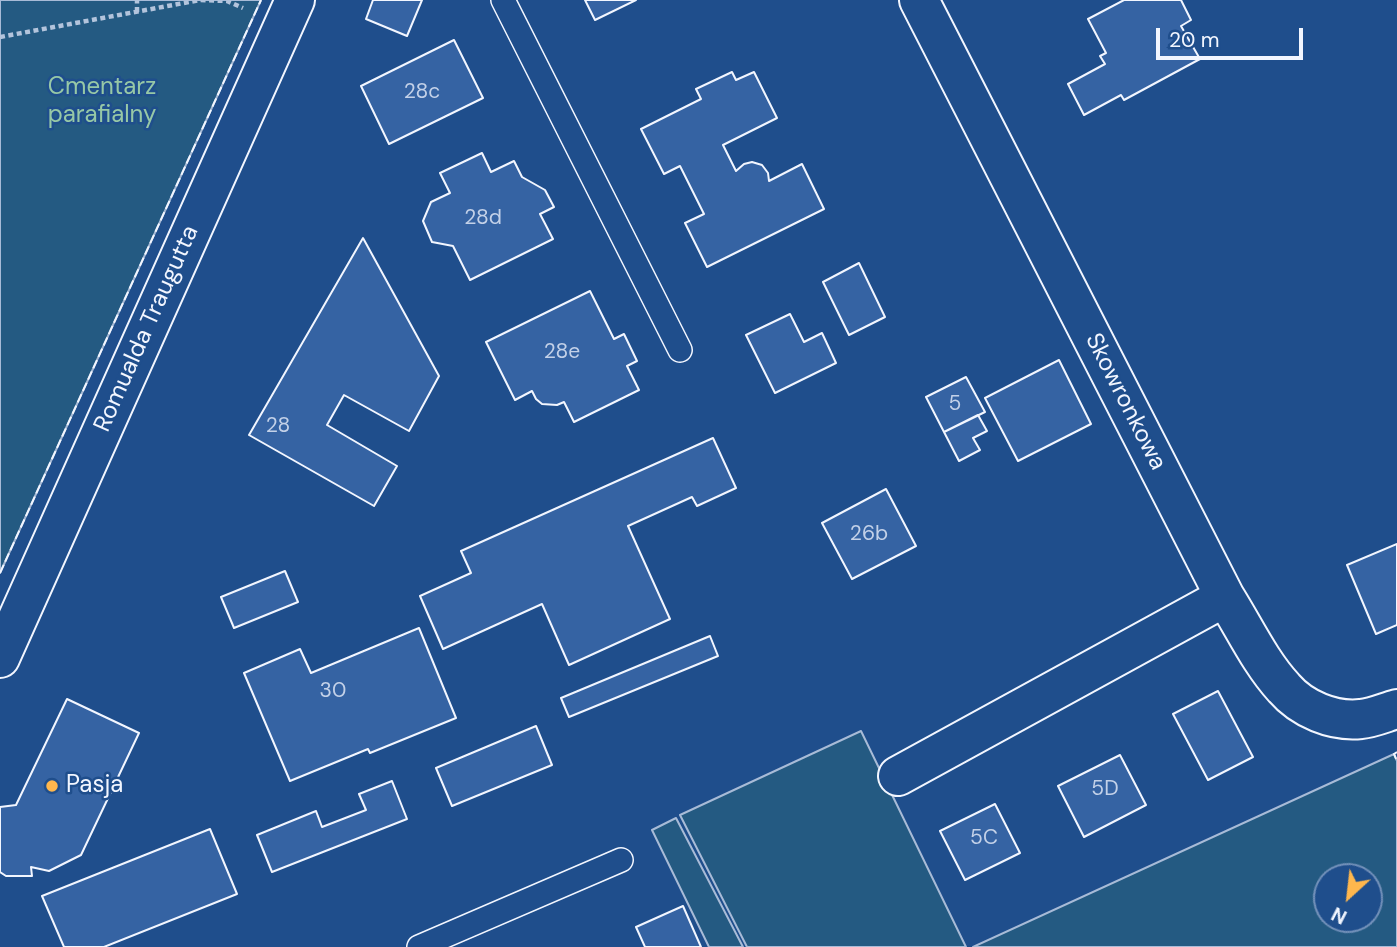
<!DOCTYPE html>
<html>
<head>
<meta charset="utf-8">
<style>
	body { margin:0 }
	#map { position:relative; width:1397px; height:947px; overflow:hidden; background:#1f4e8c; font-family:"DM Sans",sans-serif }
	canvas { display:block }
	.north { position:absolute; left:1313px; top:863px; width:70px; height:70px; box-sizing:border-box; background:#1f4e8c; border:2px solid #7391ba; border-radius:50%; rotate:207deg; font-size:19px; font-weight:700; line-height:28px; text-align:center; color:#f2f6ff }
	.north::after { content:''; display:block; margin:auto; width:24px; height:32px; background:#ffb74d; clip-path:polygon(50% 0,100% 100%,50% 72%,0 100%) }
	.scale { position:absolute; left:1156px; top:28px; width:147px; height:32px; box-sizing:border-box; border:4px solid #f2f6ff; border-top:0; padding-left:9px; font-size:21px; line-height:24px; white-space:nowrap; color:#f2f6ff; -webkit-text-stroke:5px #1f4e8c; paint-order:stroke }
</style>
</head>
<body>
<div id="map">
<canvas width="1397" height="947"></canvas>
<div class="north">N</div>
<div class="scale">20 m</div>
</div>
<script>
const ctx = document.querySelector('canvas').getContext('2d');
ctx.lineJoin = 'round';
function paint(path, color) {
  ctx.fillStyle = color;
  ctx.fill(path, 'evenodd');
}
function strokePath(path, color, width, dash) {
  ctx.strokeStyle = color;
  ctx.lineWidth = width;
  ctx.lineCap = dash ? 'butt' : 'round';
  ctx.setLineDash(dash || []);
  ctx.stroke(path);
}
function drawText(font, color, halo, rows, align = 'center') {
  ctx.font = font + ' "DM Sans",sans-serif';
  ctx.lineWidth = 5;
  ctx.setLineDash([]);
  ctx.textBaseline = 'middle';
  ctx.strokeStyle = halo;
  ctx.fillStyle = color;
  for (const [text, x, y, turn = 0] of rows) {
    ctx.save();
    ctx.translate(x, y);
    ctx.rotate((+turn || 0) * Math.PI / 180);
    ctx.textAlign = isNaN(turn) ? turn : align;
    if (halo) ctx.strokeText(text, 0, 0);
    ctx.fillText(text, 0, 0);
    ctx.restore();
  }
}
const green = new Path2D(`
	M0,0h261l-261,573z
	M861,731l105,216h-219l-67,-132z
	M1394,754l3,7v186h-424zM1327,877h42v42h-42z
	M676,818l67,129h-34l-57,-117z`);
paint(green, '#245a82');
strokePath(green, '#a8bbd7', 2);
const building = new Path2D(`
	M373,0h49l-15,36 -41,-17z
	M585,0h51l-41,20z
	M1124,0h57l10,20 -10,6 19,33 -76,41 -3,-5 -37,20 -16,-31 37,-20 -5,-8 6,-3 -18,-34z
	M454,40l29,58 -94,46 -28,-58z
	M732,72l4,8 18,-8 23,46 -54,27 13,26 8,-7 8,-2 10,3 6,8 1,8 33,-17 22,45 -117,58 -22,-44 19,-9 -24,-48 -16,8 -23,-45 60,-30 -5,-10z
	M482,153l9,19 23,-11 8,16 23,13 9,17 -14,7 13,25 -83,41 -17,-34 -21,-4 -9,-21 8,-19 19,-9 -10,-20z
	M363,238l76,138 -30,55 -65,-36 -17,30 70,41 -23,40 -125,-71z
	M859,263l26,54 -36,18 -26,-53z
	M590,291l24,48 10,-5 13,27 -10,5 12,24 -65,32 -10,-20 -7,3 -15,-1 -6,-5 -4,-8 -17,9 -29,-58z
	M790,314l14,28 18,-9 14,30 -61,30 -29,-58z
	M1059,360l32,64 -73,37 -33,-63z
	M966,377l19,35 -41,20 -18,-35z
	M978,415l9,16 -14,7 7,12 -21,11 -15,-29z
	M713,438l23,50 -39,18 -5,-9 -64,29 42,93 -101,46 -27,-61 -99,45 -23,-53 51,-23 -10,-22z
	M886,489l30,57 -64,33 -30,-56z
	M1397,544v81l-21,9 -29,-69z
	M285,571l13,31 -64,26 -13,-31z
	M419,628l37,90 -86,35 -2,-4 -78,32 -46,-108 56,-24 11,24z
	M710,636l8,20 -149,61 -8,-19z
	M1218,691l35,66 -45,23 -35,-66z
	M67,699l72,34 -58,122 -32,16 -18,-4 1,9h-26l-6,-4v-65l16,-2z
	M536,726l16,39 -100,41 -16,-38z
	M1120,755l26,50 -62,32 -26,-51z
	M392,781l15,38 -135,53 -15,-37 59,-24 6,16 44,-17 -7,-16z
	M995,804l25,49 -55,27 -25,-49z
	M210,829l27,65 -133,53h-40l-22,-51z
	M683,906l18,41h-56l-9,-20z`);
paint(building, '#3563a3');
strokePath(building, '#f2f6ff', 2);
const lane = new Path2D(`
	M503,0l177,350
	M419,947l202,-87`);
const street = new Path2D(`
	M919,0l306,597c19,30 35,65 59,91 18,21 49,34 77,31 12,-1 25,-7 36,-10
	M0,658l295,-658
	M898,776l327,-179`);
strokePath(lane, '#f2f6ff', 26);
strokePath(street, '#f2f6ff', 42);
strokePath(new Path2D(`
	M137,12v-12
	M0,37l200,-37 27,1 16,7`), '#b3c4dc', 4.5, [5, 3.5]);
strokePath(lane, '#1f4e8c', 23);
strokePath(street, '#1f4e8c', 38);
strokePath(new Path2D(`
	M0,573l261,-573
	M1397,752l-3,2 3,7`), '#f2f6ff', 2, [9, 3.5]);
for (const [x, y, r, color] of [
	[52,786,7,"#ffb74d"]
]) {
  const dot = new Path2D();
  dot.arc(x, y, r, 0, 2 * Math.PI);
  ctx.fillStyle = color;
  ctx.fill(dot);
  strokePath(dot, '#1f4e8c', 2.5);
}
drawText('21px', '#c3d1e8', null, [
	["28c",422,92],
	["28d",483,218],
	["28e",562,352],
	["5",955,404],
	["28",278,426],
	["26b",869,534],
	["30",333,691],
	["5D",1105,789],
	["5C",984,838]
]);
drawText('24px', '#97c8a6', '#1f4e8c', [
	["Cmentarz",102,88],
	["parafialny",102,116]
]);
drawText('24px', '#f2f6ff', '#1f4e8c', [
	["Romualda Traugutta",147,329,-66],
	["Skowronkowa",1125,402,63]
]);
drawText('24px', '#f2f6ff', '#1f4e8c', [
	["Pasja",66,786]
], 'left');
</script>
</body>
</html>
